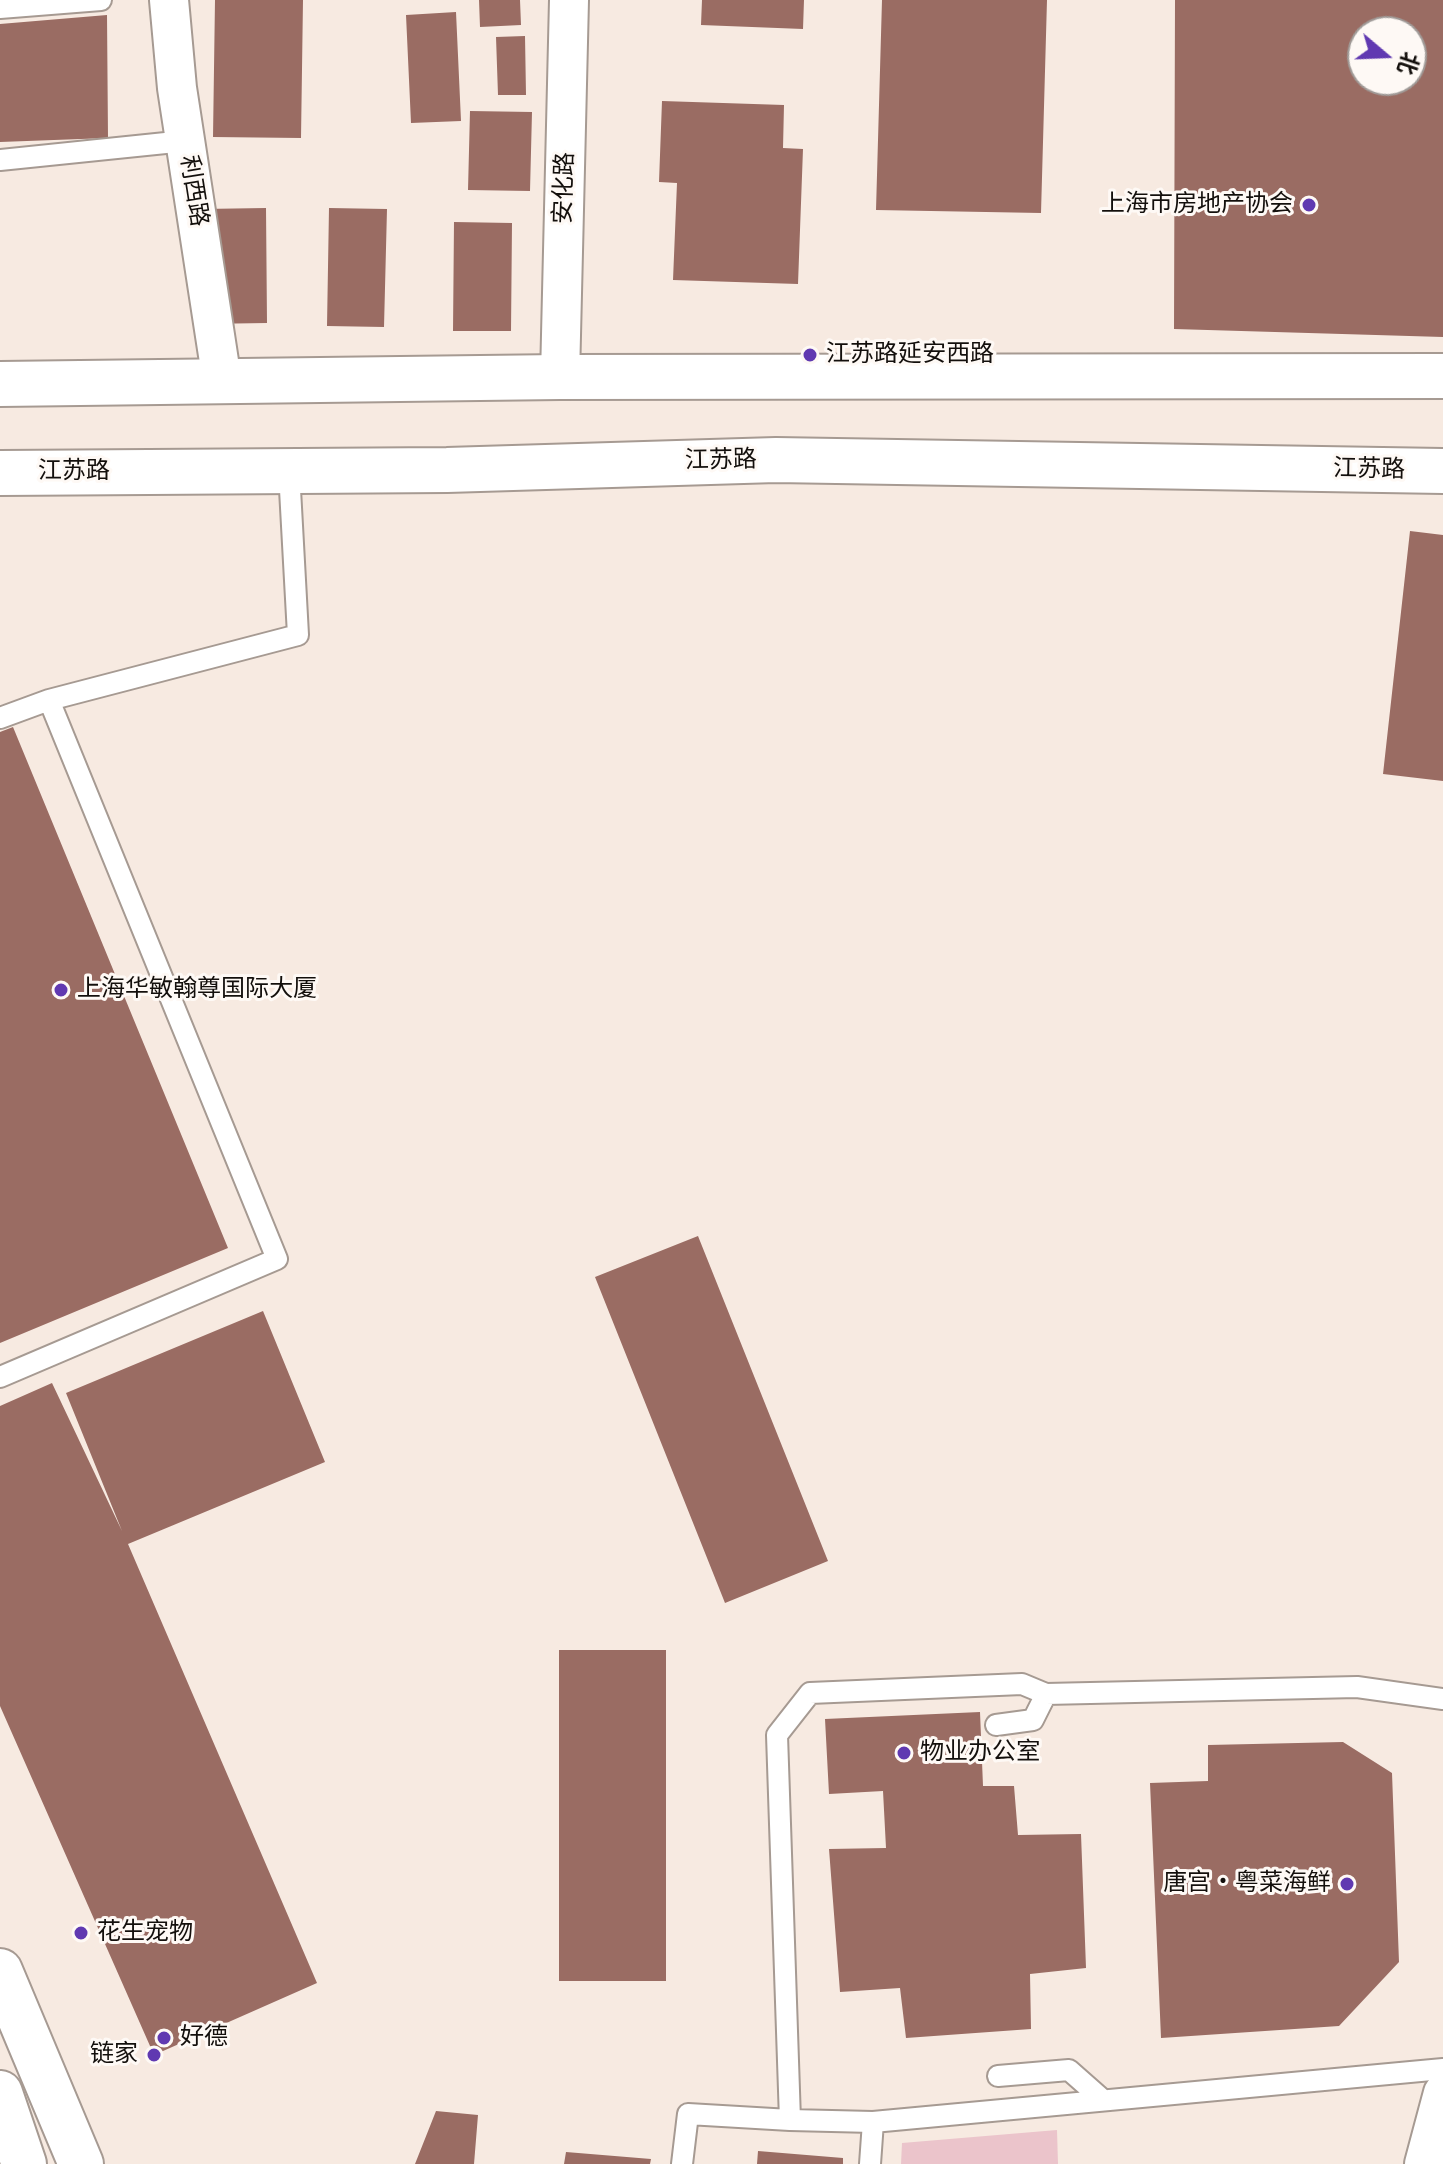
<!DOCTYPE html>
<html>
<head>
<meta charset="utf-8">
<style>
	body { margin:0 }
	#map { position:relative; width:1443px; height:2164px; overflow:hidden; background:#f7eae1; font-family:"DejaVu Sans","Noto Sans SC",sans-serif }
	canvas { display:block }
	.north { position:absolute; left:1347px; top:16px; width:80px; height:80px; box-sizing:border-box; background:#fef9f5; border:2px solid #a09b98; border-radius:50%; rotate:109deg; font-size:22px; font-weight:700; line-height:32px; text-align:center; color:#130f0c }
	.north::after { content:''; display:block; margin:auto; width:28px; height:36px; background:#6039b1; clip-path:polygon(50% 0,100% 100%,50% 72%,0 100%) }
</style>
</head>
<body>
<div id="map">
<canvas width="1443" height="2164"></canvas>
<div class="north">北</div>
</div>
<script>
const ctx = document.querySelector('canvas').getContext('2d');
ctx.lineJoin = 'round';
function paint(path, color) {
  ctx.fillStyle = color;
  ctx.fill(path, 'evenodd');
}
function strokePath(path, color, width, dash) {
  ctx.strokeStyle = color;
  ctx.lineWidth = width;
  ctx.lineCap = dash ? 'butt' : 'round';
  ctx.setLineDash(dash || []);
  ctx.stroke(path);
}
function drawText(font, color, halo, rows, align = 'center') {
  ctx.font = font + ' "DejaVu Sans","Noto Sans SC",sans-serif';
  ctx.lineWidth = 6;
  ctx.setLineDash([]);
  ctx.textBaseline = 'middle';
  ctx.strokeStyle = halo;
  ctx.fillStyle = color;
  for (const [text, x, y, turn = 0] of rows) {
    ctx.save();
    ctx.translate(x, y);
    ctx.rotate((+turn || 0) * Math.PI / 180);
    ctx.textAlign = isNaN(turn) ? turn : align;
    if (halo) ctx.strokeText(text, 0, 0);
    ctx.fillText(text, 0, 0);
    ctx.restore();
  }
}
paint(new Path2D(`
	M1057,2130l1,34h-157l1,-21z`), '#ebc4cb');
paint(new Path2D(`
	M215,0h88l-2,138 -88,-1z
	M479,0h41l1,25 -41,2z
	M702,0h102l-1,29 -102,-4z
	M882,0h165l-6,213 -165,-3z
	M1175,0h268v337l-269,-8zM1363,32h48v48h-48z
	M456,12l5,109 -50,2 -5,-108z
	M107,15l1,123 -108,4v-118z
	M525,36l1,59h-28l-2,-58z
	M662,101l122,4 -1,43 20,1 -5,135 -125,-4 4,-97 -18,-1z
	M470,111l62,1 -2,79 -62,-1z
	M266,208l1,115 -63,1 -1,-115z
	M329,208l58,1 -3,118 -57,-1z
	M454,222l58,1 -1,108h-58z
	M1410,531l33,4v246l-60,-7z
	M13,727l215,521 -228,95v-611z
	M698,1236l130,325 -103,42 -130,-326z
	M263,1311l62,151 -197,82 189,439 -163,72 -154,-349v-300l52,-23 70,148 -56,-138z
	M559,1650h107v331h-107z
	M980,1712l3,74h31l4,49 63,-1 5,134 -56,6 1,55 -125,9 -6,-50 -60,4 -11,-143 57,-1 -3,-57 -54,3 -4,-75z
	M1343,1742l49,31 7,189 -60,64 -178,12 -11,-255 58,-2v-36z
	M436,2111l42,4 -4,49h-59z
	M758,2151l85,7v6h-86z
	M566,2152l85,7 -1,5h-86z`), '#9a6c63');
const lane = new Path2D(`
	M0,8l101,-8
	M0,160l185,-19
	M0,718l49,-18
	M0,1377l277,-118 -228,-559 249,-65 -9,-164
	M1443,1699l-86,-12 -311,7 -24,-10 -212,9 -33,42 13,385 83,2 570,-53
	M996,1725l37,-5 13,-26
	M998,2076l71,-6 34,30
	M682,2164l6,-50 102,6
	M870,2164l3,-42`);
const street = new Path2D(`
	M169,0l8,88 45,293
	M560,377l9,-377
	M1424,2164l19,-71`);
const primary = new Path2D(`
	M0,384l560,-7 883,-1
	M0,473l447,-3 329,-10 667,11
	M0,2093l24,71`);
const highway = new Path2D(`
	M0,1971l81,193`);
strokePath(lane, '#a69a92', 24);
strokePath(street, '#a69a92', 42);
strokePath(primary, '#a69a92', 48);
strokePath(highway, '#a69a92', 48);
strokePath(lane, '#fff', 20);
strokePath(street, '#fff', 38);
strokePath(primary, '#fff', 44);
strokePath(highway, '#fff', 44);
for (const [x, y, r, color] of [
	[1309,205,8,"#6039b1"],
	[810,355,8,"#6039b1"],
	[61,990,8,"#6039b1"],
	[904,1753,8,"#6039b1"],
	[1347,1884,8,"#6039b1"],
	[81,1933,8,"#6039b1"],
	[164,2038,8,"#6039b1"],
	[154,2055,8,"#6039b1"]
]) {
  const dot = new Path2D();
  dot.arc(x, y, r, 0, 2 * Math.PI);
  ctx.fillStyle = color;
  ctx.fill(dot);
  strokePath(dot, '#fef9f5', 3);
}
drawText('24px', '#130f0c', '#fef9f5', [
	["安化路",565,188,-88],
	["利西路",193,191,81],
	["江苏路",721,461,-1],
	["江苏路",1369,470,1],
	["江苏路",74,472]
]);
drawText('24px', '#130f0c', '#fef9f5', [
	["上海市房地产协会",1293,205,"right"],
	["江苏路延安西路",826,355],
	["上海华敏翰尊国际大厦",77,990],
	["物业办公室",920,1753],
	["唐宫・粤菜海鲜",1331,1884,"right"],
	["花生宠物",97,1933],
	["好德",180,2038],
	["链家",138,2055,"right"]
], 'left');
</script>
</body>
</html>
